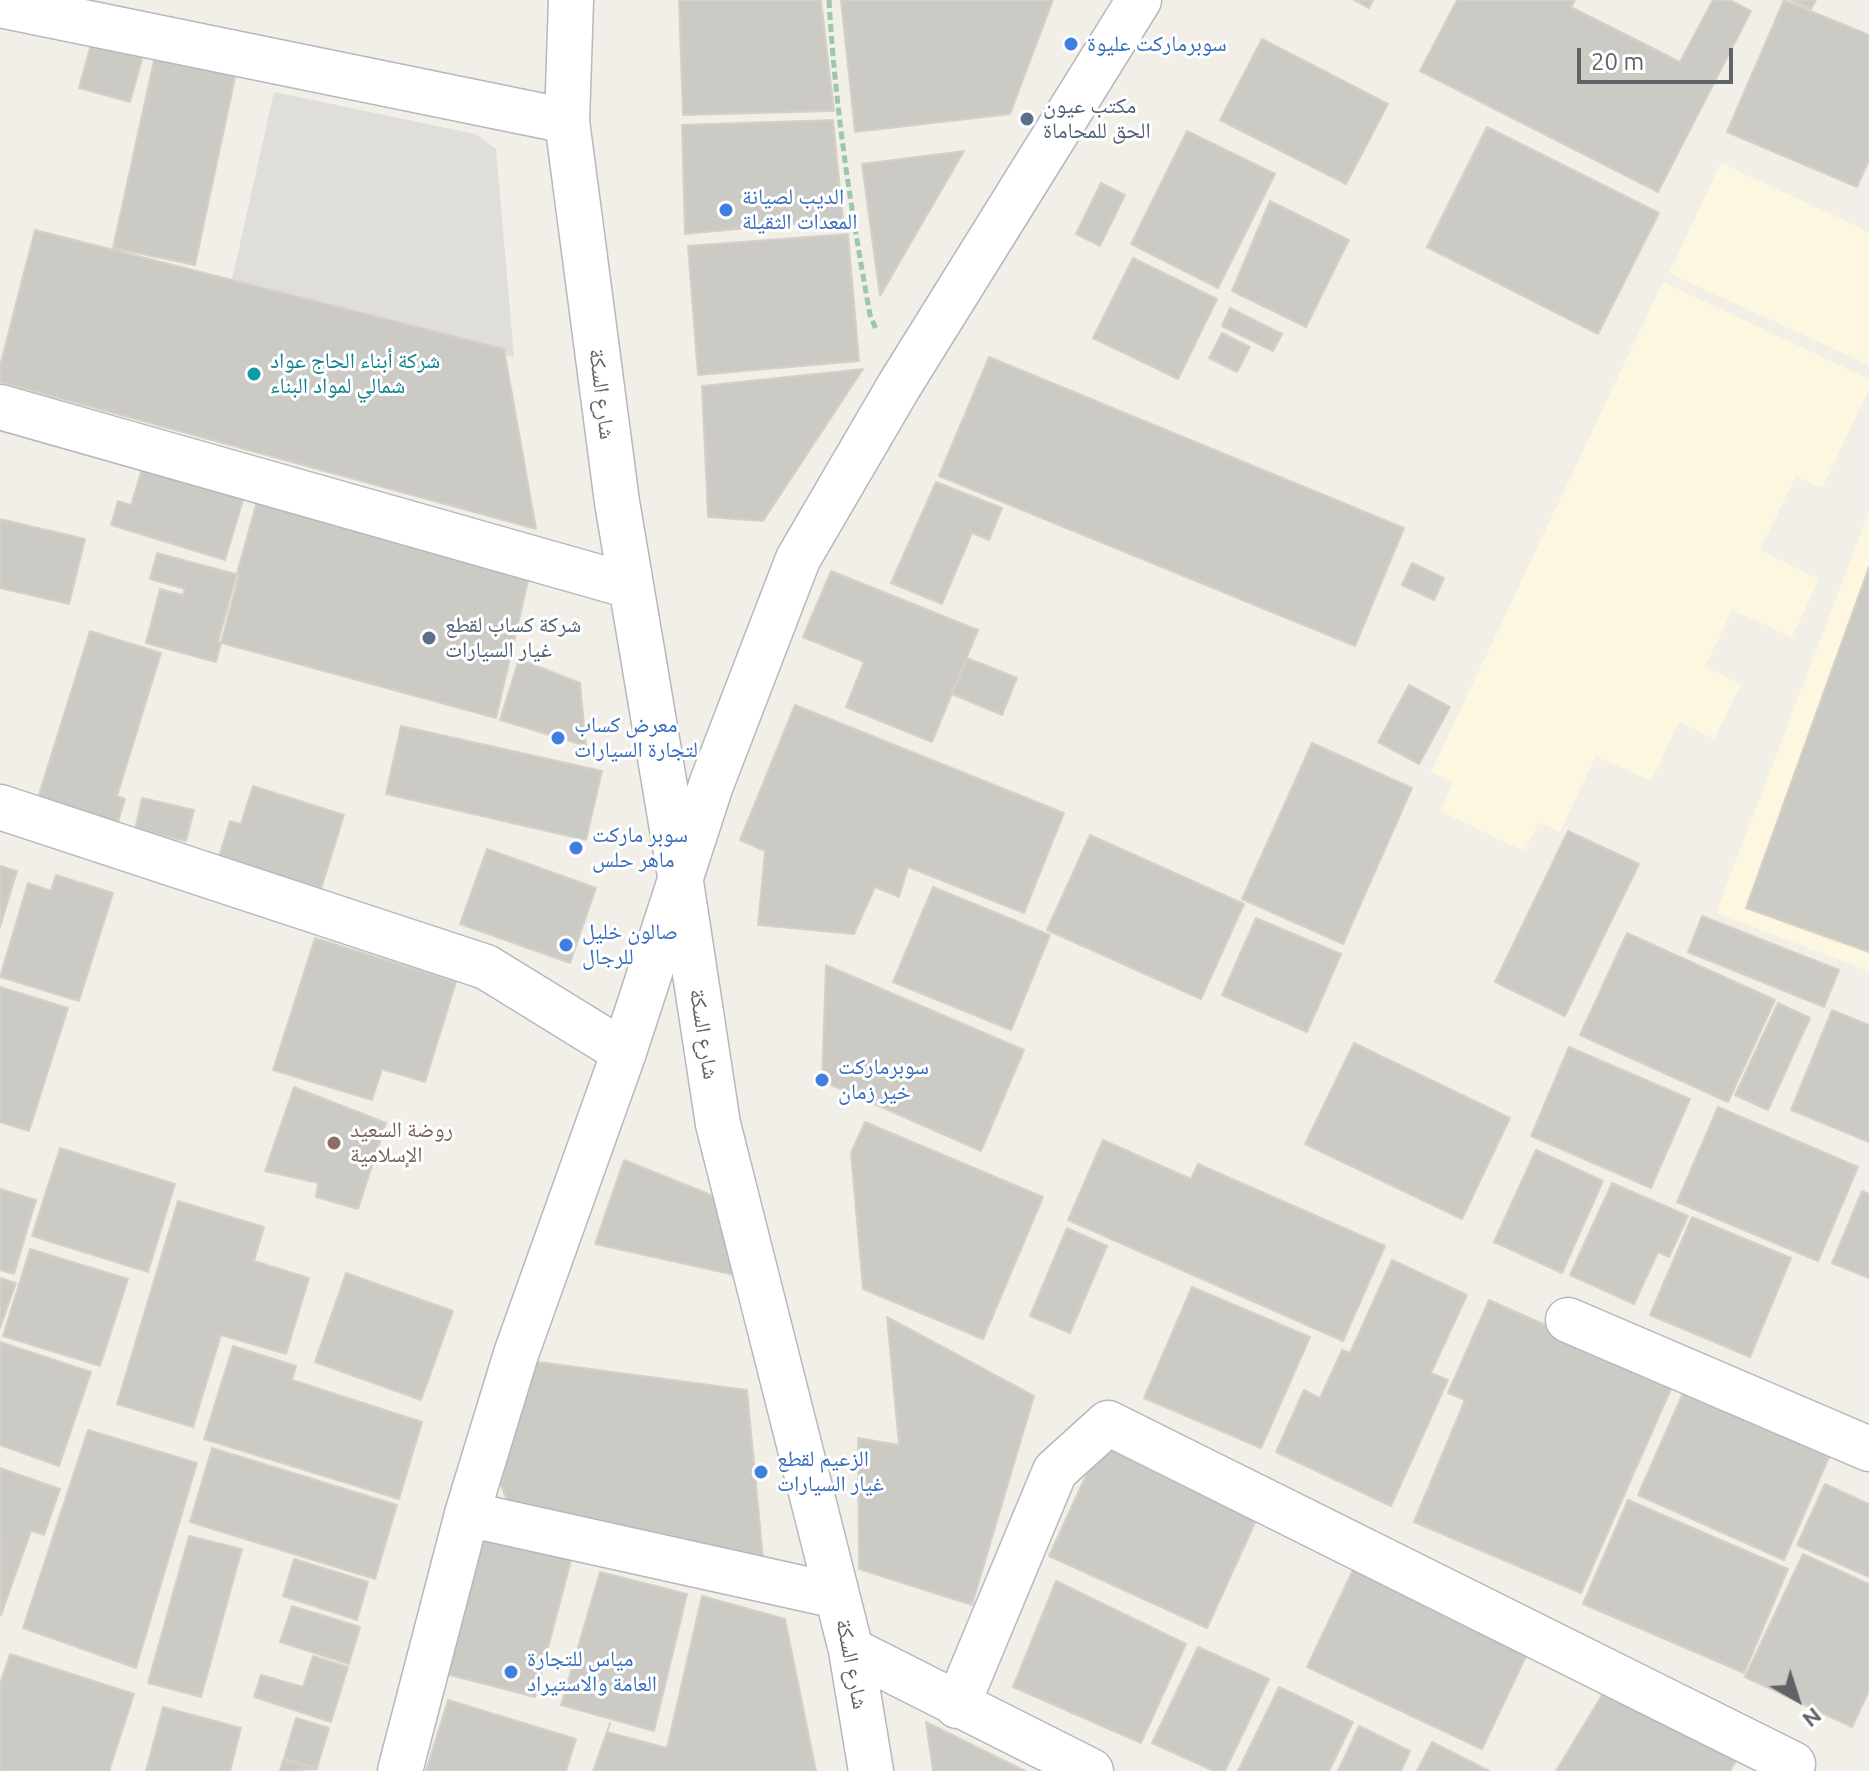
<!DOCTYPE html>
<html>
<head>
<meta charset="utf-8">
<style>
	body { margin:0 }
	#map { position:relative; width:1869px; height:1771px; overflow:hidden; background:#f1efe8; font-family:Ubuntu,sans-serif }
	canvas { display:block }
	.north { position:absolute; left:1757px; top:1659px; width:80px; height:80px; -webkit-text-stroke:6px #fff; paint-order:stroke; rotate:141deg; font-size:22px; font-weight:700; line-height:32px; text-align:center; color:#5f6368 }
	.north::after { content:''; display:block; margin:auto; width:28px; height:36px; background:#5f6368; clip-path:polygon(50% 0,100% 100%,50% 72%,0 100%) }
	.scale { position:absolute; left:1577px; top:48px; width:156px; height:36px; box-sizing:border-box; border:4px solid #5f6368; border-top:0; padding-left:10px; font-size:24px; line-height:28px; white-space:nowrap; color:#5f6368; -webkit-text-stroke:6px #fff; paint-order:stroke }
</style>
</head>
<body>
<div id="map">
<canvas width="1869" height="1771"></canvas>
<div class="north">N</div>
<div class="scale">20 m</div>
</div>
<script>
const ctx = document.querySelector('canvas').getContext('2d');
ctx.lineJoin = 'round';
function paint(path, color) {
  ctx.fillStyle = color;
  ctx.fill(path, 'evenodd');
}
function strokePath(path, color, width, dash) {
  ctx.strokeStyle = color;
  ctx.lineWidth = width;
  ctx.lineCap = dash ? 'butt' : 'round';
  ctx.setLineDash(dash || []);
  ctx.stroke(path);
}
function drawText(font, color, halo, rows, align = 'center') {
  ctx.font = font + ' Ubuntu,"Noto Naskh Arabic",sans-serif';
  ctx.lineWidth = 6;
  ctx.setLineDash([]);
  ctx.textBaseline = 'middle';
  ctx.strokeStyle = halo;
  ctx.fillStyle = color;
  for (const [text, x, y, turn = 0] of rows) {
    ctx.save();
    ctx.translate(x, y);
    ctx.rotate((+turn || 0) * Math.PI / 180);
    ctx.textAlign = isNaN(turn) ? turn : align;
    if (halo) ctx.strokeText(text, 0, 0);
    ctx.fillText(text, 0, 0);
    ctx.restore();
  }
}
paint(new Path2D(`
	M1721,163l148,69v133l-200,-92z
	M1663,282l206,97v10l-47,99 -26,-12 -36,74 59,29 -27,58 -60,-27 -27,57 36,17 -27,55 -35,-17 -28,59 -55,-25 -36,76 -21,-10 -15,29 -84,-40 13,-28 -22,-11z
	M1869,512v459l-153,-58z`), '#fef7e0');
paint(new Path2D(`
	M274,92l201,42 21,15 18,208 -282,-77z`), '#e0deda');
const building = new Path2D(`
	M679,0h142l13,111 -151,4z
	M841,0h212l-43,114 -155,18z
	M1354,0h19l-4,8z
	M1457,0h118l-4,7 109,55 33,-62h17l21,11 -93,181 -238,-121z
	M1784,0l85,35v125l-12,27 -130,-55z
	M1791,0h25l-5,9z
	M1262,39l126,65 -42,80 -126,-64z
	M92,41l51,15 -13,46 -51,-14z
	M155,56l81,17 -41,192 -82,-17z
	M833,120l10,99 -158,15 -3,-109z
	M1487,127l172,86 -61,121 -171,-87z
	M1187,131l88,43 -57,114 -87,-44z
	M964,151l-84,145 -18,-132z
	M1101,183l24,12 -25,51 -24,-12z
	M1270,201l79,39 -43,87 -74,-36z
	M35,230l469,119 32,180 -536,-147v-16z
	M848,234l11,127 -161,14 -10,-129z
	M1133,258l84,41 -39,80 -85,-41z
	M1230,308l52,26 -9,17 -51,-25z
	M1222,333l28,14 -13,25 -28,-14z
	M989,357l415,171 -49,118 -416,-170z
	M863,369l-100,152 -55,-4 -6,-131z
	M146,456l101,31 -22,73 -114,-35 7,-24 13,4z
	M936,482l66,26 -13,32 -17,-7 -30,71 -51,-21z
	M261,487l272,73 -37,158 -278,-76z
	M0,519l85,20 -16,65 -69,-16z
	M157,553l82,22 -23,87 -70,-19 14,-54 23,6 2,-6 -35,-10z
	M1412,563l32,15 -10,22 -32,-15z
	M1869,567v385l-123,-44z
	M831,571l147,59 -46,112 -86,-35 18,-45 -61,-25z
	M90,631l71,22 -44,143 8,3 -8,26 -80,-24z
	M967,658l50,20 -15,37 -50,-21z
	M519,659l61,24 6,63 -86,-26z
	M1409,685l41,22 -31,57 -41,-22z
	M795,705l269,108 -40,100 -116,-46 -9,30 -24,-10 -21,47 -96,-9 7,-74 -25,-11z
	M401,726l201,45 -16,69 -200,-46z
	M1312,743l100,45 -69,156 -101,-45z
	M253,786l91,29 -23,74 -102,-32 11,-36 11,3z
	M142,798l52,12 -8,31 -51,-11z
	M1568,831l71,33 -74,152 -70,-34z
	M1090,835l154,69 -43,95 -154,-69z
	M487,849l109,39 -26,75 -110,-39z
	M0,866l17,5 -17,56z
	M56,875l57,18 -34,108 -79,-24 28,-94 23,8z
	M933,887l117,48 -39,95 -118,-48z
	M1702,916l137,54 -15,37 -136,-55z
	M1256,918l85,36 -34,78 -85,-37z
	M1627,933l148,67 -47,102 -148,-67z
	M315,938l141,44 -31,100 -43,-13 -10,31 -99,-30z
	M826,965l198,85 -43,101 -159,-70z
	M0,987l68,21 -39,123 -29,-9z
	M1778,1003l32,15 -42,92 -33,-15z
	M1832,1010l37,15v117l-78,-32z
	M1354,1043l156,75 -48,101 -157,-75z
	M1569,1047l121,52 -39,89 -120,-52z
	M294,1087l92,36 -28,86 -42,-12 2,-14 -53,-12z
	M1718,1107l140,60 -40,94 -141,-59z
	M865,1122l178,75 -60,142 -120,-50 -12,-136z
	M1103,1140l88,39 7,-15 187,82 -42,95 -275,-121z
	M60,1148l115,36 -27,88 -116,-36z
	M1536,1150l67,31 -41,92 -68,-31z
	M624,1160l107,43 13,74 -149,-33z
	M1612,1183l76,33 -19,41 -11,-5 -24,52 -64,-29z
	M0,1189l36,11 -22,74 -14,-4z
	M1862,1191l7,3v84l-37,-15z
	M178,1201l86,26 -10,34 55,17 -23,76 -65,-19 -28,92 -76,-23z
	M1692,1217l99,41 -41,99 -100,-42z
	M1067,1228l40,18 -37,87 -40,-17z
	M30,1249l98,30 -28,87 -97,-30z
	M1392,1260l75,35 -36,78 17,7 -57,126 -115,-54 28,-62 16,8 22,-48 8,3z
	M346,1273l107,38 -32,89 -106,-38z
	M0,1278l16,5 -16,45z
	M1192,1287l118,50 -49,111 -117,-50z
	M1489,1300l185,82 -93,211 -167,-71 51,-122 -17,-7z
	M887,1317l147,79 -62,209 -113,-36 -1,-131 41,7z
	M0,1342l91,30 -32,94 -59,-21z
	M233,1346l63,20 -4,14 130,42 -23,77 -195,-60z
	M531,1361l216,29 16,168 -255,-56 -7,-17z
	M1684,1391l146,64 -46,105 -146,-65z
	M88,1430l109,33 -61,205 -113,-40z
	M1101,1443l158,71 -52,114 -158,-72z
	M212,1448l185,57 -22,74 -185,-57z
	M0,1468l60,21 -16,46 -13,-4 -30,84z
	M1825,1484l44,20v73l-72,-32z
	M1628,1500l160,69 -44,104 -161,-69z
	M484,1530l89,23 -38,144 -89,-23z
	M189,1536l53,13 -41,148 -53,-14z
	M1803,1554l66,30v107l-17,36 -107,-50z
	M294,1559l74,23 -11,38 -74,-24z
	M1354,1568l175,82 -47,99 -175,-82z
	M600,1572l87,22 -33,137 -93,-26z
	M1056,1581l130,63 -45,99 -128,-56z
	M702,1596l83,23 31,152h-223l17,-48 -3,9 60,16z
	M292,1606l68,21 -11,37 -69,-22z
	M1198,1647l71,32 -44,92h-11l-62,-28z
	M10,1654l124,40 -25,77h-109v-87z
	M313,1656l35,11 -17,55 -77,-25 7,-22 42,12z
	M1279,1687l74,35 -24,49h-91z
	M1604,1692l138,59 -12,20h-174z
	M448,1700l128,39 -10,32h-140z
	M163,1707l78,21 -11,43h-84z
	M296,1718l33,10 -12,40 -33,-10z
	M926,1722l99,49h-92z
	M1359,1726l51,25 -9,20h-63z
	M1432,1742l57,29h-72z
	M283,1760l34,9 -37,2z`);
paint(building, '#cccac5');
strokePath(building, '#d6d1c6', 2);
const minor = new Path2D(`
	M571,0l-4,121 50,381 64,380 37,242 133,526 20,121
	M0,5l567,116
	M0,407l630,179
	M0,807l486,160 138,85
	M1568,1320l301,129
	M467,1514l370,82
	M851,1650l240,121
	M957,1706l98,-235 53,-48 685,341 -5,7
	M400,1771l67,-257 49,-160 108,-302 87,-267 87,-226 101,-173 240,-386`);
strokePath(minor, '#b5b8bc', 47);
strokePath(new Path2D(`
	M829,0c6,107 22,210 41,315l6,14`), '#9cc7a9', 5, [8, 4]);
strokePath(minor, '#fff', 44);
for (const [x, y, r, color] of [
	[1071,44,8,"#3f7fe0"],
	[1027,119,8,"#5c6f8a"],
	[726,210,8,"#3f7fe0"],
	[254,374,8,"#0f9aa8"],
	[429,638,8,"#5c6f8a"],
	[558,738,8,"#3f7fe0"],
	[576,848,8,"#3f7fe0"],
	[566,945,8,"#3f7fe0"],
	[822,1080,8,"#3f7fe0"],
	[334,1143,8,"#8d6e63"],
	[761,1472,8,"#3f7fe0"],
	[511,1672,8,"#3f7fe0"]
]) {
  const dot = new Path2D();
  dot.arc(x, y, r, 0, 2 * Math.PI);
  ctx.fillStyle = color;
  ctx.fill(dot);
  strokePath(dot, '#fff', 3);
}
drawText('22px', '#366cbe', '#fff', [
	["سوبرماركت عليوة",1087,44],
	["الديب لصيانة",742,197],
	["المعدات الثقيلة",742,222],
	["معرض كساب",574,725],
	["لتجارة السيارات",574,750],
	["سوبر ماركت",592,835],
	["ماهر حلس",592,860],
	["صالون خليل",582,932],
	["للرجال",582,957],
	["سوبرماركت",838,1067],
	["خير زمان",838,1092],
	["الزعيم لقطع",777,1459],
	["غيار السيارات",777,1484],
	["مياس للتجارة",527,1659],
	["العامة والاستيراد",527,1684]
], 'left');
drawText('22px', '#4e5e75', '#fff', [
	["مكتب عيون",1043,106],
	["الحق للمحاماة",1043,131],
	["شركة كساب لقطع",445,625],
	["غيار السيارات",445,650]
], 'left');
drawText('22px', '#0d838f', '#fff', [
	["شركة أبناء الحاج عواد",270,361],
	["شمالي لمواد البناء",270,386]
], 'left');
drawText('22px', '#5f6368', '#fff', [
	["شارع السكة",602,394,83],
	["شارع السكة",704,1034,81],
	["شارع السكة",852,1664,79]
]);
drawText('22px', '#785e54', '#fff', [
	["روضة السعيد",350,1130],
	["الإسلامية",350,1155]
], 'left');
</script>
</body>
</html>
